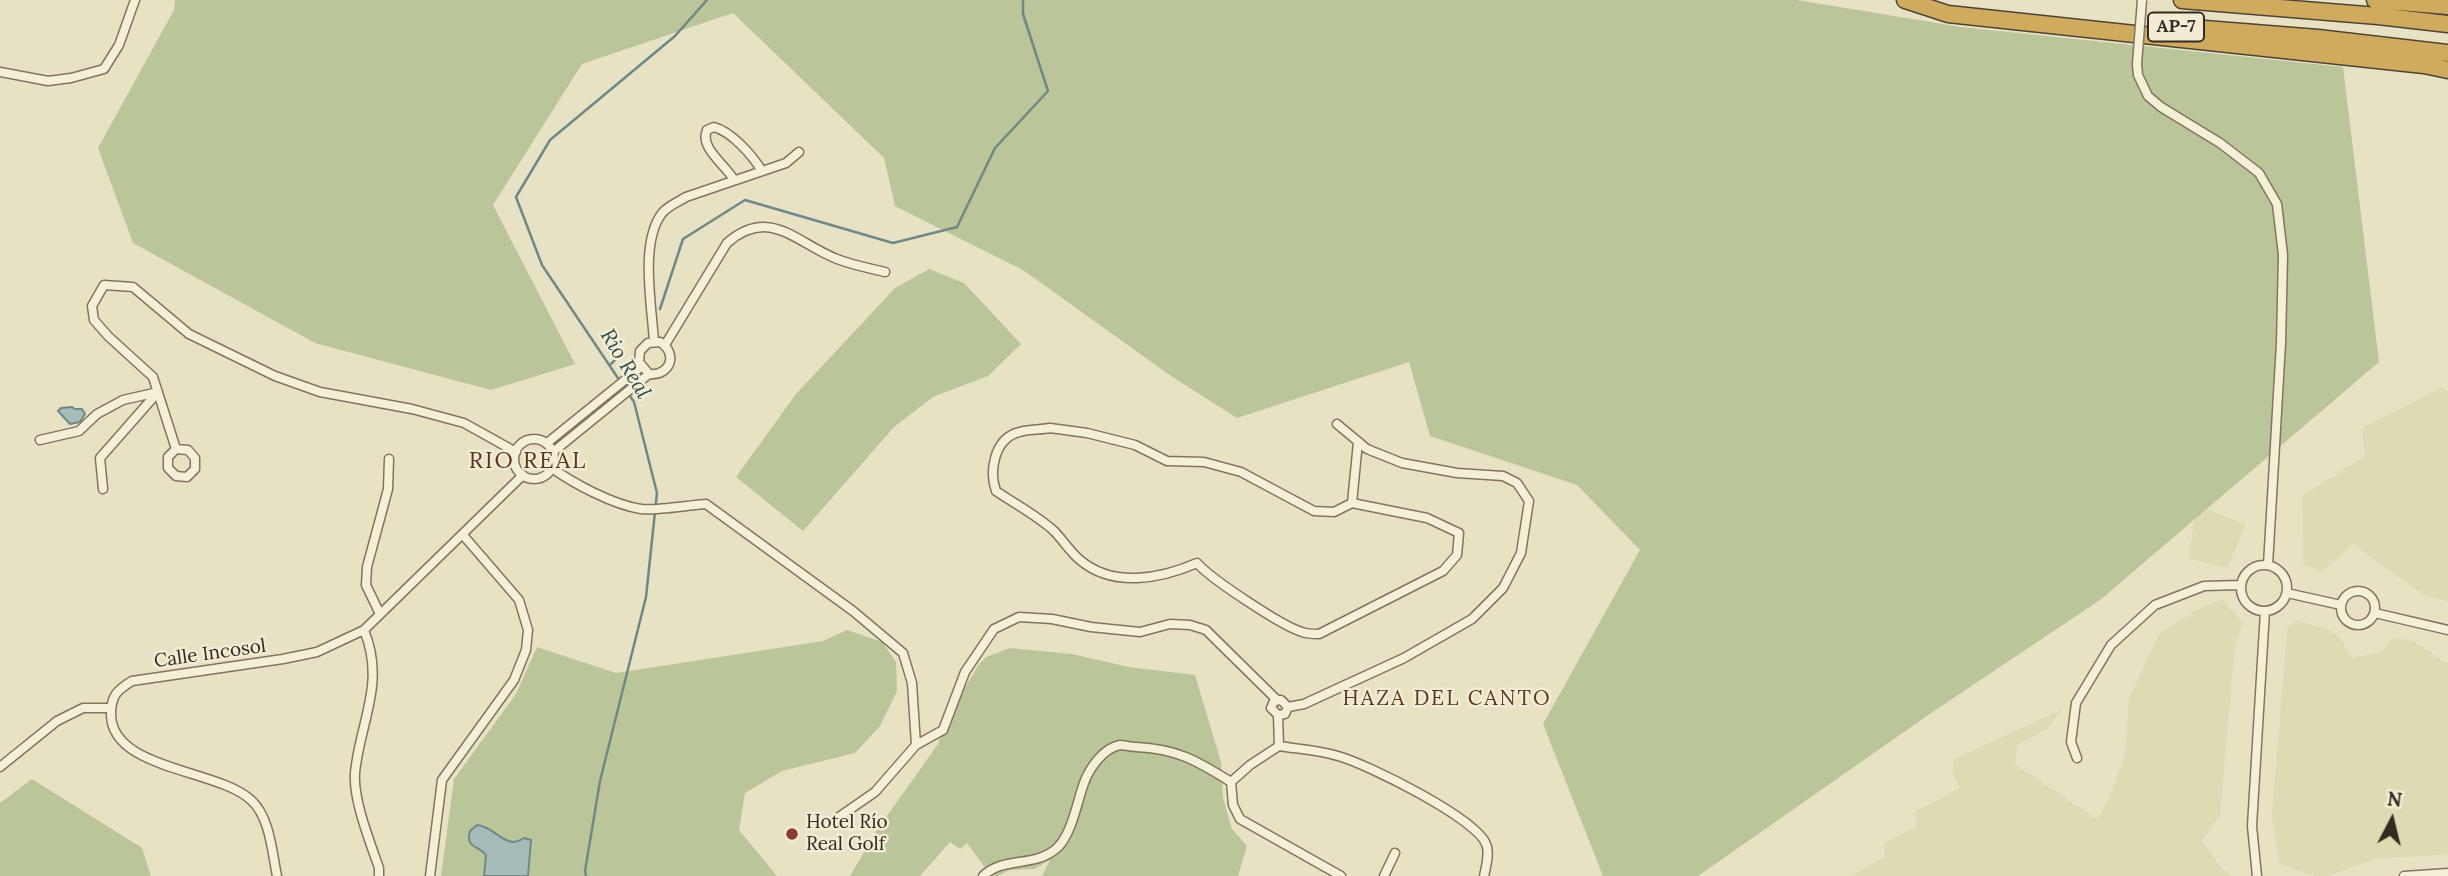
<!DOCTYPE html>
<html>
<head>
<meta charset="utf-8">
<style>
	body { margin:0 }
	#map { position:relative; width:2448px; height:876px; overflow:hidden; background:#e8e2c5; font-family:Lora,serif }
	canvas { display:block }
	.north { position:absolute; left:2357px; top:785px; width:70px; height:70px; -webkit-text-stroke:5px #f1ecd3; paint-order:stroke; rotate:7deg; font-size:19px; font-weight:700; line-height:28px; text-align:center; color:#332b1f }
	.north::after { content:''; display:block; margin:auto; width:24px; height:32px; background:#332b1f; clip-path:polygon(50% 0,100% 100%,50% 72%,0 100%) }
</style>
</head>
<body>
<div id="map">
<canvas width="2448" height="876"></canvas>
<div class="north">N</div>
</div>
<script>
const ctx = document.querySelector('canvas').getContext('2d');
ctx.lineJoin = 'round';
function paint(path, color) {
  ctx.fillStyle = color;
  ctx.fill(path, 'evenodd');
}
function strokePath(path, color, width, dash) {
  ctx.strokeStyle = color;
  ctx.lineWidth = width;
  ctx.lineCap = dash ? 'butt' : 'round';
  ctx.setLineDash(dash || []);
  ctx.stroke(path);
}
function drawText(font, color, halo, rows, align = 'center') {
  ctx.font = font + ' Lora,serif';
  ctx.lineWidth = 5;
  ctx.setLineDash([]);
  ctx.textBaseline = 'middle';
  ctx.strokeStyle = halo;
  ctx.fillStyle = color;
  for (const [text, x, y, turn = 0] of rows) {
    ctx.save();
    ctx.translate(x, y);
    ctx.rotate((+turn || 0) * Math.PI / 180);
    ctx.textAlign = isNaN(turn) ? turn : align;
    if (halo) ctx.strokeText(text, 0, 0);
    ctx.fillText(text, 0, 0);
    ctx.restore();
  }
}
paint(new Path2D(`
	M2442,387l6,5v209l-23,-5 -72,-52 -31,28 -19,-8 -1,-68 63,-40 -3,-28z
	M2196,505l50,20 -19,43 -38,-9z
	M2223,600l20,23 -8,24 -15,168 -18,26 18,25 12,10h-382l35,-19 -1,-14 33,-17 -3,-14 46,-24 -7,-14 1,-15 107,-49 -15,20 -29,15 -2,19 82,55 12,-21 16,-43 4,-56 26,-57 6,-10 45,-27z
	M2297,620l35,11 10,9 10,18 29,-6 12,-14 19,2 36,24v190l-74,5 -46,17h-13l-35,-12 -8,-47 15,-189z`), '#dddbb3');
paint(new Path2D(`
	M175,0h1622l164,27 382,40 36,295 -279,238 -166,111 -236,165h-95l-60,-152 97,-174 -63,-65 -147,-49 -21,-74 -172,56 -66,-42 -148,-106 -128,-64 -11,-48 -151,-145 -151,51 -89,141 82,159 -84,26 -176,-47 -182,-100 -35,-95 76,-138z
	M929,269l35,14 57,61 -33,32 -55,21 -39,30 -91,104 -67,-54 60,-83 99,-106z
	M847,630l35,12 14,20 1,29 -17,35 -25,27 -73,18 -37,22 -6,37 38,46h-336l13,-97 62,-85 21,-47 79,26 207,-32z
	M1010,648l62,6 57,13 66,8 26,87 2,36 9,31 15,17 -9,30h-196l8,-16 -16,9 -24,1 -12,6h-7l-24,-33 -7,6 -10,-7 -30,34h-70l27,-46 61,-86 9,-26 31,-52 8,-9z
	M32,779l110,69 9,28h-151v-73z`), '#bbc59a');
const water = new Path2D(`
	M72,407l3,2h7l3,5 -5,8 -10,2 -12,-13 3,-3z
	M477,825c20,2 28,26 47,13l7,2 -3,36h-44l2,-21c-8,-10 -21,-7 -16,-24z`);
paint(water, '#a6bcb8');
strokePath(water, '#6e8986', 2);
strokePath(new Path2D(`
	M660,309l23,-70 62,-39 148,43 64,-16 38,-79 53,-57 -25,-77v-14
	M611,364l7,-7
	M586,876l-1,-5 15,-90 46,-184 11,-104 -23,-91 -92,-137 -26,-68 34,-57 125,-104 32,-36`), '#6e8986', 2.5);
const minor = new Path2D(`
	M2137,64l1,11 10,21 13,11 59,36 39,30 18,31 6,51 -2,88 -13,222
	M0,72l48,9 23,-3 33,-9 15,-24 16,-45
	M734,180c-8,-15 -35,-32 -27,-50l7,-3c18,5 38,28 48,44
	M654,342c-2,-36 -15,-101 9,-130 7,-7 15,-10 23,-15l100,-34 13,-11
	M665,345l62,-102c43,-37 69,0 110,16 15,6 32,9 48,13
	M1050,428l37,5 48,12 32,16 37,1 37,10 73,39 20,1 18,-9 75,15 32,15 -2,22 -14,16 -124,63c-6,0 -12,0 -17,-2 -20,-6 -91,-53 -105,-69 -37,16 -84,25 -117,-3 -10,-8 -17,-20 -26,-29 -16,-15 -39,-27 -58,-40 -7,-19 -2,-50 20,-58 9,-4 23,-3 34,-5z
	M514 459a20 20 0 1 1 40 0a20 20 0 1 1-40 0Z
	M40,440l39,-9 18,-17 26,-14 35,-8 -58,66 3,31
	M547,443l94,-76
	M176,449l-8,8v11l8,8 11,1 8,-8v-11l-7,-8 -12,-1 -23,-72 -45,-41 -14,-16 -2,-14 12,-21 29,2 56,47 86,42 45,16 92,17 52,14 52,29
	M553,452l96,-78c22,2 29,-21 11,-32l-12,1 -8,8 -1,11 10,12
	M552,468c22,16 62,37 89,41 12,2 49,-4 65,-5l147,107 50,42 9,30 4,62
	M1352,503l6,-61
	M2241 588a23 23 0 1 1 46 0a23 23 0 1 1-46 0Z
	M2341 608a17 17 0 1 1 34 0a17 17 0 1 1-34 0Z
	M2287,593l54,12
	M2375,613l73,17
	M380,614l-14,-29 1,-18 21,-78 1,-30
	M364,630c22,54 -4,91 -9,143 -2,27 15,69 24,95v8
	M1288,707l16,-3 100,-46 68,-39 31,-31 18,-35 8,-52 -12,-18 -14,-7 -46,-3 -55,-10 -35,-14 -30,-25
	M1278,715l7,-1 3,-7 -7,-7 -7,1 -3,7 7,7 1,31
	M2077,758l-6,-16 5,-39 35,-58 44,-40 49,-19 37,-1
	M0,767l57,-46 26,-13h28
	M1231,782l19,-17 29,-19c19,3 40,4 59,10 29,8 138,62 148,88 4,8 0,23 -2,32
	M836,819l39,-27 41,-47 27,-15 22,-58 29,-43 25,-12 33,2 39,8 49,5 30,-8 20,1 16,5 71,70
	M277,876c-5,-24 -7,-59 -26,-76 -33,-31 -140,-30 -140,-86 0,-18 6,-24 21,-33l151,-22 34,-7 47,-22 159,-155
	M430,876l12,-96 72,-100 12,-30 2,-20 -9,-30 -56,-65
	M983,876c20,-20 52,-8 74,-28 15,-14 20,-46 27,-65 5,-14 19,-35 36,-38 4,0 11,2 16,2 41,2 60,13 95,35l2,23 7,14 101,57
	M1384,876l11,-23
	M2257,876l-5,-50 13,-215
	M2404,876l44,-3`);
const motorway = new Path2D(`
	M1905,0l43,14 476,51 24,5
	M2182,0l196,16 70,8
	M2375,0l73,6
	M2167,26l151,12 130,15`);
strokePath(minor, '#81755d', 11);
strokePath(motorway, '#4f4331', 19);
strokePath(minor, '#f4efd7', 8);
strokePath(motorway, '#ceab5f', 16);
const minorBridge = new Path2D(`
	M2137,64l5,-64`);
strokePath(minorBridge, '#81755d', 11, []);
strokePath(minorBridge, '#f4efd7', 8);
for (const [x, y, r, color] of [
	[792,834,7,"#893e34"]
]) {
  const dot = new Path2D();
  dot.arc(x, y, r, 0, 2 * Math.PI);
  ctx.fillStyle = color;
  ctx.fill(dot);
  strokePath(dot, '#f1ecd3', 2.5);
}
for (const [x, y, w] of [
	[2176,27,56]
]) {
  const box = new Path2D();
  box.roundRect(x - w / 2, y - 14.5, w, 29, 5);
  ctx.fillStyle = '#f1ecd3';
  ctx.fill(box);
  strokePath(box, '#332b1f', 2);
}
drawText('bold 18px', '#332b1f', null, [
	["AP-7",2176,27]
]);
drawText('19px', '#332b1f', '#f1ecd3', [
	["Calle Incosol",210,654,-8]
]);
drawText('19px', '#332b1f', '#f1ecd3', [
	["Hotel Río",806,823],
	["Real Golf",806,845]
], 'left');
drawText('italic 21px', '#304f51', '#f1ecd3', [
	["Rio Real",625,364,59]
]);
ctx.letterSpacing = '2px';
drawText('21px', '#5a3624', '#f1ecd3', [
	["HAZA DEL CANTO",1447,699]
]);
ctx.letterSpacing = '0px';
ctx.letterSpacing = '2px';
drawText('23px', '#5a3624', '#f1ecd3', [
	["RIO REAL",528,461]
]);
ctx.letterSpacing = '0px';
</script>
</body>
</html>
